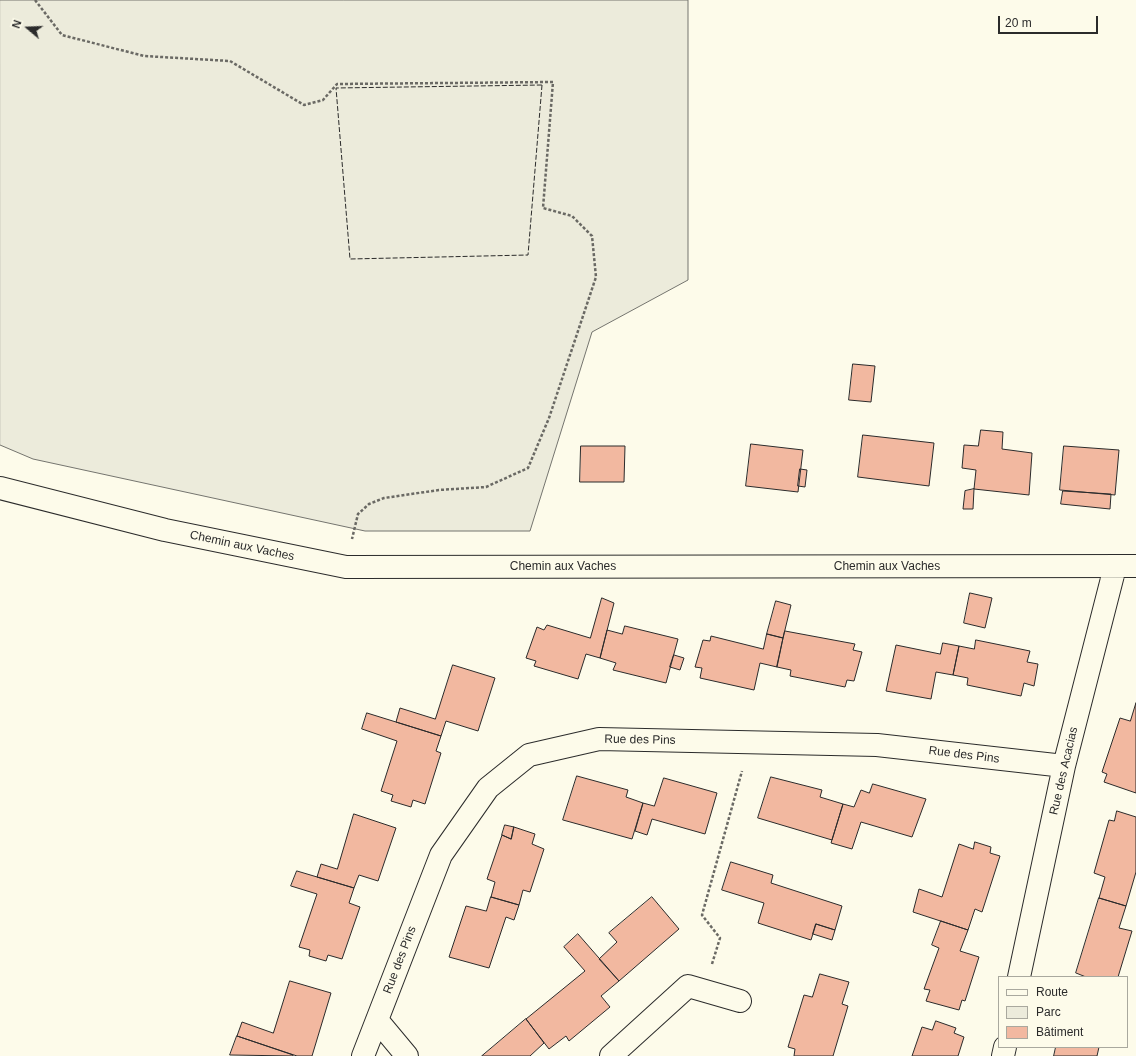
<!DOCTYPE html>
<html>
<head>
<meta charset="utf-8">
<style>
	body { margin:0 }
	#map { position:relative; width:1136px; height:1056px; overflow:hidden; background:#fdfbea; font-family:Arial,sans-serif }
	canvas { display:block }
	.legend { position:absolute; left:998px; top:976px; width:130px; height:72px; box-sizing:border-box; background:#fdfbea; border:1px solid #a9a89e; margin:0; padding:5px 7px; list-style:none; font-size:12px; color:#2b2b2b }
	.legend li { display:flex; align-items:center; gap:8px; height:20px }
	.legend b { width:20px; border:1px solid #a9a89e }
	.north { position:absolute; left:8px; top:8px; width:40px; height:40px; -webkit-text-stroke:3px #fdfbea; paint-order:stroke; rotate:289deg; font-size:11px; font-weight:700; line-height:16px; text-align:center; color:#2b2b2b }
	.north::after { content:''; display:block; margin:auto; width:14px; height:18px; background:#2b2b2b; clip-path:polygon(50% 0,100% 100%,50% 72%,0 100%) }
	.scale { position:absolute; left:998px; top:16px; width:100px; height:18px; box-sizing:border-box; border:2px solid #2b2b2b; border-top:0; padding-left:5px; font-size:12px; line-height:14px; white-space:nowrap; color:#2b2b2b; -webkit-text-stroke:3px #fdfbea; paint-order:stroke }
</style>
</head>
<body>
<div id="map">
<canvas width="1136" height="1056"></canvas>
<ul class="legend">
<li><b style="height:5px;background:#fdfbea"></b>Route</li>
<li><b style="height:11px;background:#ecebdb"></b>Parc</li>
<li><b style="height:11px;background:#f2b8a0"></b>Bâtiment</li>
</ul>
<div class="north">N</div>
<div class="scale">20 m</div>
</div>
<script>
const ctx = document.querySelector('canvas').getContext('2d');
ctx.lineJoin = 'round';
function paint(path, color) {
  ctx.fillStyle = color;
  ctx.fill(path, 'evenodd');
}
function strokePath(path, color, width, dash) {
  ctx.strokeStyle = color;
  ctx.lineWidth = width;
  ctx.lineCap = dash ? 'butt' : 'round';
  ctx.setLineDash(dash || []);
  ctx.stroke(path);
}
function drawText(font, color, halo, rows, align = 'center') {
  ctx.font = font + ' Arial,sans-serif';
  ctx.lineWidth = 3;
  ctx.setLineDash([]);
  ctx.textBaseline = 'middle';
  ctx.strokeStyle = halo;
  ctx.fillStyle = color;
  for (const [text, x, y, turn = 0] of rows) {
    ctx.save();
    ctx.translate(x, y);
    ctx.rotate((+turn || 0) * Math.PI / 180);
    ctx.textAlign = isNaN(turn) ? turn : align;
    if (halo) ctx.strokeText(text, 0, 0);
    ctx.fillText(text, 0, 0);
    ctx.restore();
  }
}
const green = new Path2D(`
	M0,0h688v280l-96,52 -62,199h-165l-332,-72 -33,-14z`);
paint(green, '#ecebdb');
strokePath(green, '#74746e', 1);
const building = new Path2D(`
	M853,364l22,2 -4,36 -22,-2z
	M981,430l22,2 -1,17 30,4 -3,42 -55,-6 2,-19 -14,-2 2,-23 14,1z
	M863,435l71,8 -5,43 -71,-9z
	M751,444l52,6 -5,42 -52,-6z
	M581,446h44l-1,36h-44z
	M1064,446l55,4 -4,45 -55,-5z
	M800,469l7,1 -2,17 -7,-1z
	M974,489l-1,20h-10l2,-18z
	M1063,491l48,3 -1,15 -49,-5z
	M970,593l22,5 -7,30 -21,-5z
	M602,598l12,5 -14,55 -14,-4 -8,25 -44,-13 2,-5 -10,-3 11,-31 7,3 3,-5 43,13z
	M776,601l15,4 -8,33 -16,-4z
	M625,626l53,13 -12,44 -53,-13 3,-7 -16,-5 7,-28 15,4z
	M785,631l70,13 -2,6 9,2 -8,29 -7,-1 -2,7 -55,-11 1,-6 -14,-3z
	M767,634l16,4 -6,29 -17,-4 -6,27 -54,-12 2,-10 -7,-1 8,-27 7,1 1,-5 52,13z
	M976,640l54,11 -3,11 11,2 -4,22 -10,-3 -3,13 -54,-11 1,-7 -15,-3 6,-29 15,3z
	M943,643l16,3 -6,29 -17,-3 -5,27 -45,-8 10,-46 44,9z
	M674,655l10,3 -4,12 -10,-3z
	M453,665l42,13 -17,53 -32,-10 -5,15 -45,-14 4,-14 35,11z
	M1136,703v90l-32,-11 3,-8 -5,-2 18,-54 10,3z
	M367,713l74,23 -5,15 5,2 -16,51 -12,-4 -2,7 -20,-6 2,-6 -12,-4 16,-50 -35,-12z
	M577,776l51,14 -2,7 17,6 -11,36 -69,-19z
	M771,777l51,13 -2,7 23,7 -11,36 -74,-22z
	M664,778l53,15 -12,41 -53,-15 -5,16 -12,-4 8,-28 11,3z
	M873,784l53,15 -14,38 -51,-15 -9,27 -21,-6 12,-39 11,3 7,-17 8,3z
	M1117,811l19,6v55l-10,34 -27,-8 6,-21 -11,-4 15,-53 5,1z
	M354,814l42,14 -18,53 -19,-6 -5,13 -37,-11 4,-13 16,5z
	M505,825l9,2 -3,12 -9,-4z
	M514,827l21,7 -3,10 12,5 -14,43 -7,-2 -4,15 -28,-8 4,-15 -8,-3 15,-44 9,4z
	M975,842l16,5 -1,6 10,3 -18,56 -7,-3 -7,21 -55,-18 6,-23 23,8 17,-53 14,5z
	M731,862l42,13 -2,8 71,23 -7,24 -19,-6 -5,16 -53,-17 6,-20 -42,-13z
	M297,871l57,17 -5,15 11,4 -18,52 -14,-4 -2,6 -17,-5 1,-6 -11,-3 18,-53 -26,-8z
	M491,897l28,8 -5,15 -8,-3 -17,51 -40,-11 17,-51 20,5z
	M652,897l27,32 -60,52 -20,-22 18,-17 -8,-9z
	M1099,898l27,8 -7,22 13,3 -14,46h-32l-10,-4z
	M941,921l27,9 -8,21 19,6 -14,44 -3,-1 -3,10 -33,-9 4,-11 -6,-1 15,-41 -7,-3z
	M816,924l19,6 -3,10 -19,-6z
	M578,934l41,47 -18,15 9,11 -41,34 -3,-5 -17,13 -23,-30 59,-48 -21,-24z
	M820,974l29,8 -7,22 6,2 -15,50h-39l1,-7 -7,-2 16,-52 8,2z
	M290,981l41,12 -19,63h-15l-60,-20 5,-14 31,11z
	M526,1019l18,24 -14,13h-48z
	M936,1021l20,7 -2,5 10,4 -6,19h-46l10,-29 10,3z
	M237,1036l56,19v1l-63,-1z
	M1056,1047h43l-2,9h-43z`);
paint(building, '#f2b8a0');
strokePath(building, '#2b2b2b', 1);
const minor = new Path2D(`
	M0,488l165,42 181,37 790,-1
	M1019,977l45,-211 51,-199
	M377,1020l30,36
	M363,1056l78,-201 47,-67 41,-33 70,-16 278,6 187,21
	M611,1056l77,-70 52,15
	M1003,1056l2,-9`);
strokePath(minor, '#2b2b2b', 24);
strokePath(new Path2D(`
	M35,0l27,35 82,21 86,5 74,44 19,-5 14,-16 216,-2 -10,126 29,8 20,20 4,41 -47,141 -21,50 -42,19 -47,3 -55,8 -15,6 -11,10 -6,25
	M712,964l8,-26 -18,-23 40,-144`), '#6a6964', 2.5, [3, 2]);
strokePath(minor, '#fdfbea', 22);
strokePath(new Path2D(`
	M542,85l-14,170 -178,4 -14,-171z`), '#2b2b2b', 1, [5, 2]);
drawText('12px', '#2b2b2b', '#fdfbea', [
	["Chemin aux Vaches",242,546,12],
	["Chemin aux Vaches",563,567],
	["Chemin aux Vaches",887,567],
	["Rue des Pins",640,740,1],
	["Rue des Pins",964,755,7],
	["Rue des Acacias",1064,771,-77],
	["Rue des Pins",400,960,-69]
]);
</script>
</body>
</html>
